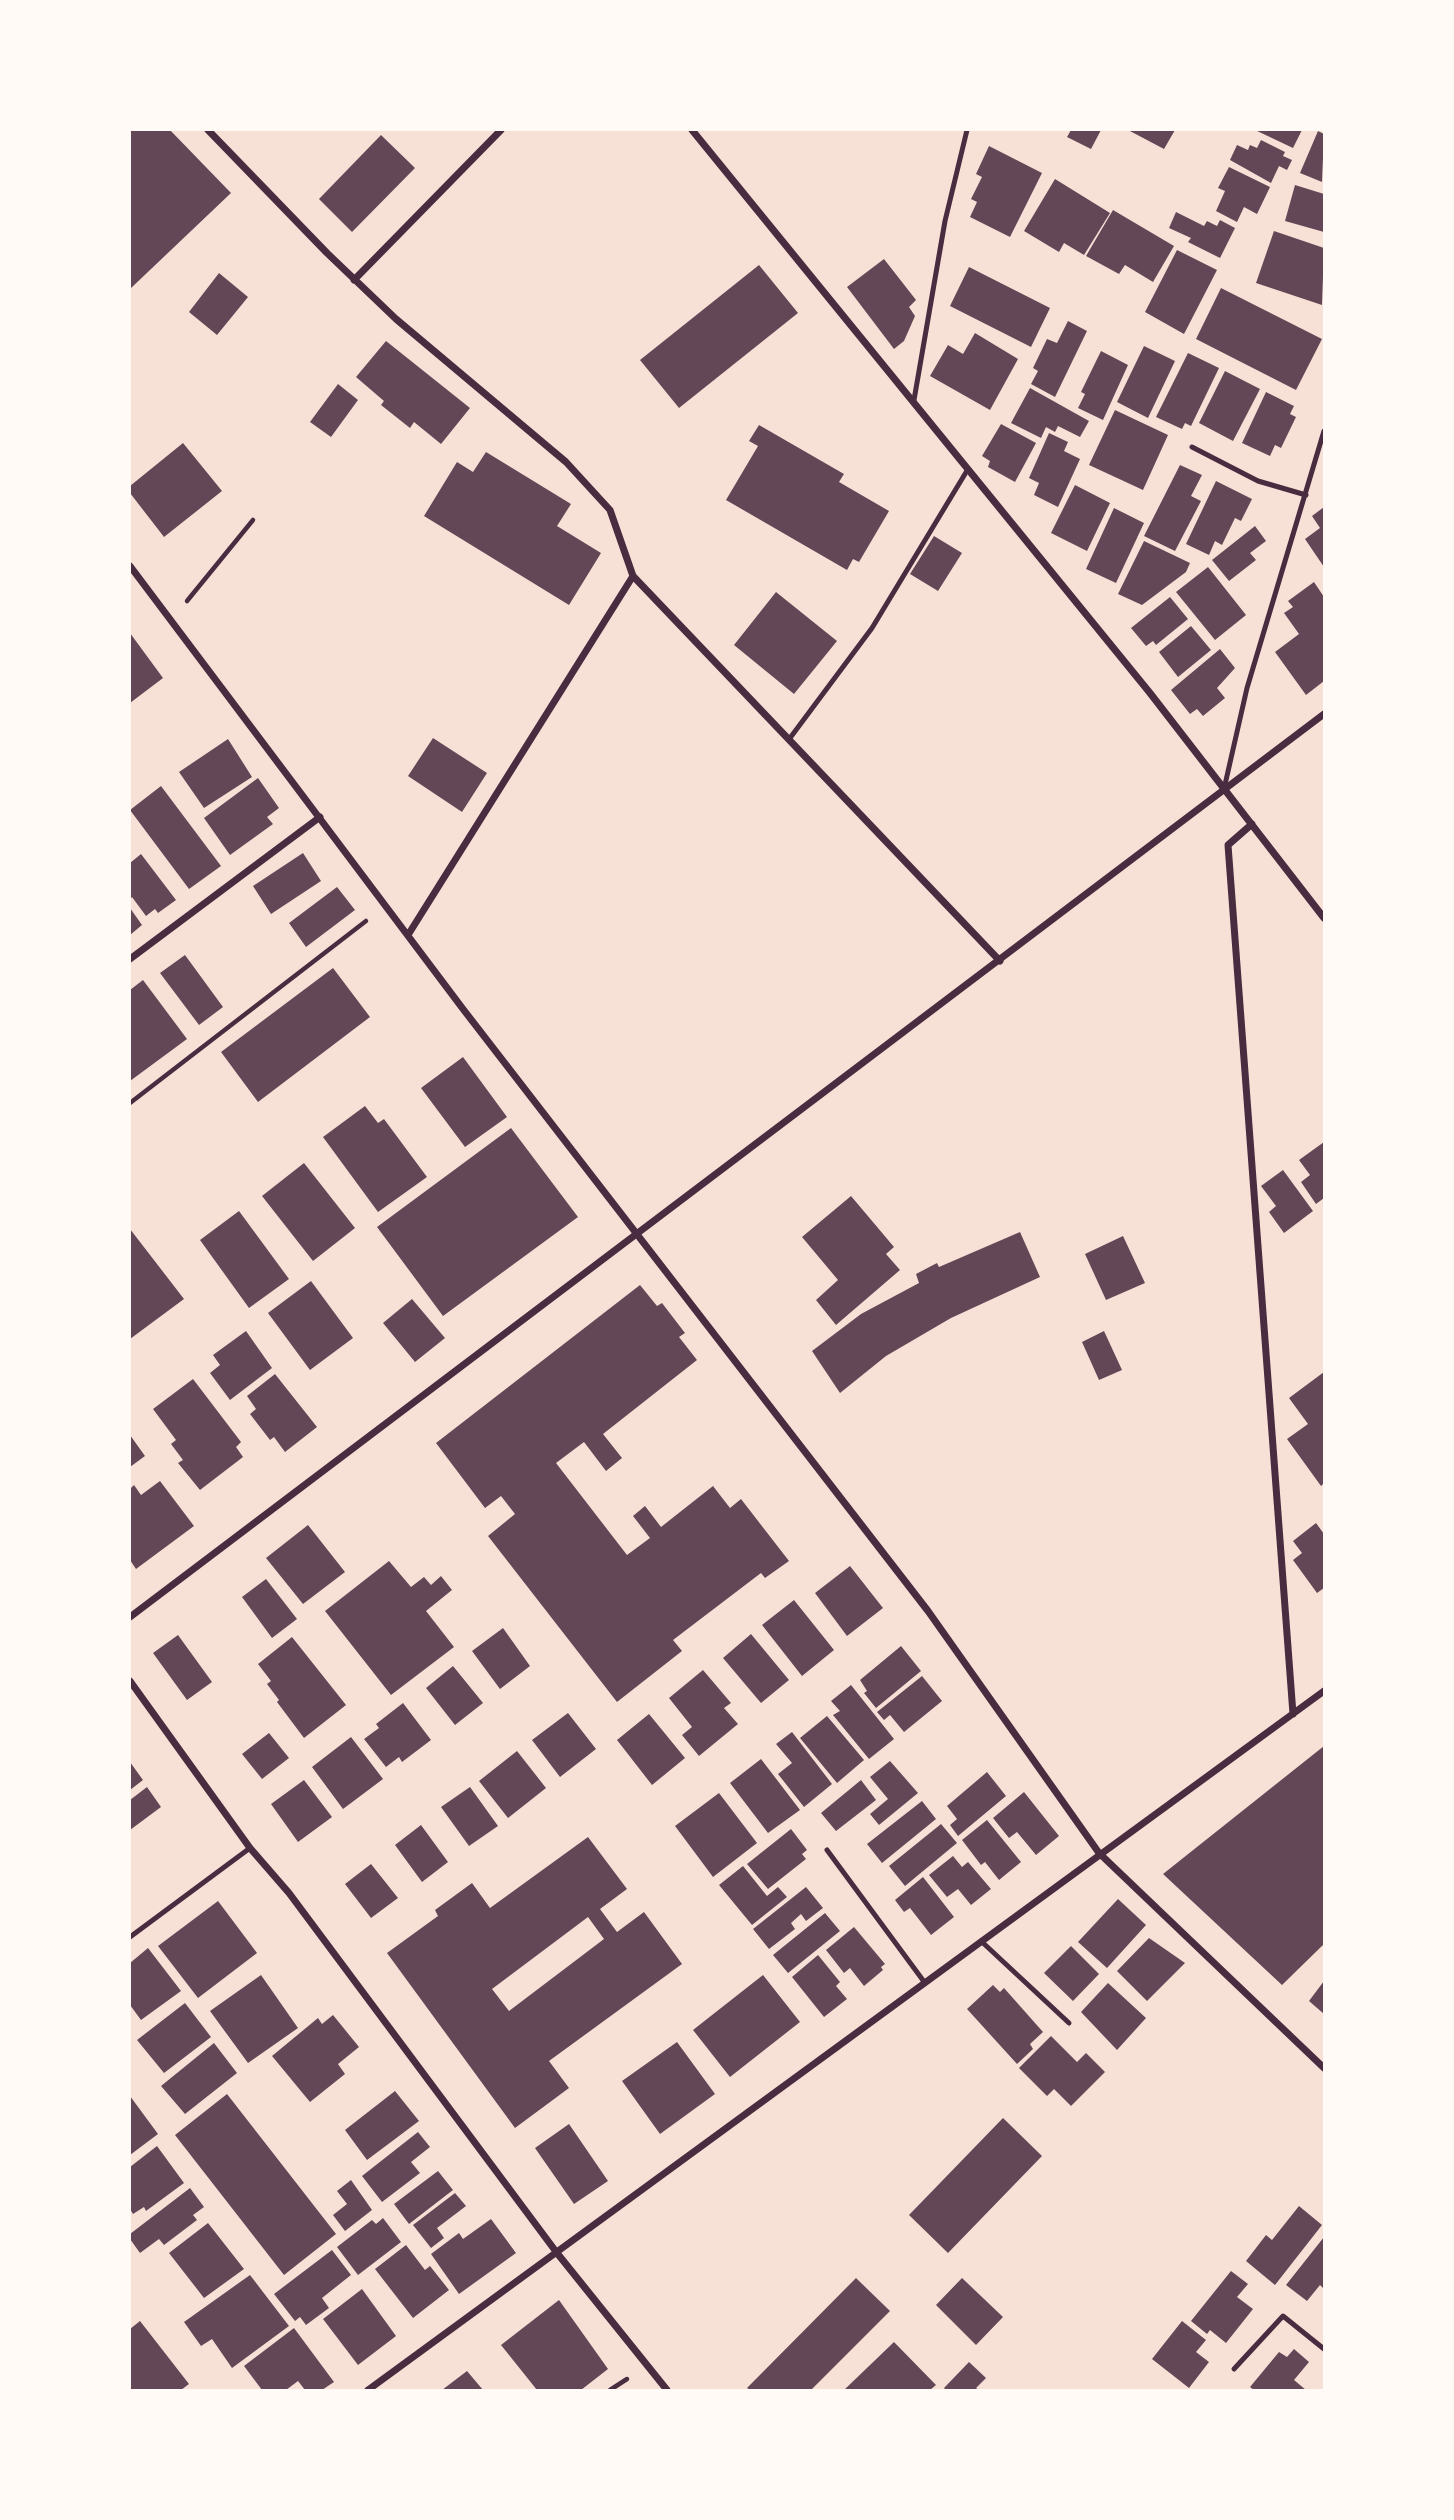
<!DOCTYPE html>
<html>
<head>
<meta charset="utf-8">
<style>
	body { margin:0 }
	#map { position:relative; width:1454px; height:2520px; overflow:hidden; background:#f7e1d7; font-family:"IBM Plex Sans",sans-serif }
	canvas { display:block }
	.frame { position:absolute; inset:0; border:131px solid #fffaf5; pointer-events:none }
</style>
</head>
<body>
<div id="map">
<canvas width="1454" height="2520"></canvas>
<div class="frame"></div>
</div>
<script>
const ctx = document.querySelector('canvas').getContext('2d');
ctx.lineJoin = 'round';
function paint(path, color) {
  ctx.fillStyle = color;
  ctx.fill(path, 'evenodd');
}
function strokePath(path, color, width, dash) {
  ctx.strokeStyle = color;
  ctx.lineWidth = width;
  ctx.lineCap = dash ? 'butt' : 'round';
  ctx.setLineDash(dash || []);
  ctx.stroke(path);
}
paint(new Path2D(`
	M130,130h40l61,63 -101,96z
	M1071,130h30l-10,19 -24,-12z
	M1128,130h47l-11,19z
	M1255,130h47l-9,18z
	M1318,131l6,3 -2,48 -22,-9z
	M381,135l34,33 -63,64 -33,-33z
	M1261,140l24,12 -2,4 9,4 -5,10 -8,-4 -8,17 -41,-23 7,-15 11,5 2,-5 7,3z
	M989,146l53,27 -32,64 -40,-20 7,-15 -6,-3 11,-22 -6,-3z
	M1229,167l41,20 -13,27 -13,-7 -7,15 -21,-11 9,-20 -7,-3z
	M1055,179l55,34 -26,42 -20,-12 -5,9 -35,-21z
	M1295,185l29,9v38l-39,-11z
	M1113,210l61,36 -21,36 -28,-17 -6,9 -33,-18z
	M1176,212l28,14 3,-5 10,5 3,-6 15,8 -15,30 -32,-16 3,-4 -22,-10z
	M1274,231l50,17 -2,57 -66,-22z
	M1177,250l40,20 -33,64 -39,-22z
	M884,259l32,41 -7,7 6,9 -11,25 -10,8 -47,-62z
	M759,265l39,48 -119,95 -39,-48z
	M969,267l81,41 -19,39 -81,-41z
	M219,273l29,24 -31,38 -28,-23z
	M1221,288l101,51 -26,51 -100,-51z
	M1068,321l19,10 -32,66 -24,-13 7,-13 -5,-3 14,-29 10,4z
	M975,333l43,26 -28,51 -60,-34 18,-31 15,9z
	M386,341l84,67 -29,36 -27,-22 -4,6 -29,-23 3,-4 -28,-24z
	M1144,346l31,15 -27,57 -31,-16z
	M1101,351l27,14 -25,55 -25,-12 7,-14 -4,-2z
	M1188,353l31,15 -28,58 -6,-3 -3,6 -26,-12z
	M1225,371l35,18 -27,52 -34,-18z
	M338,384l20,16 -27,37 -21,-15z
	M1030,388l59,33 -9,16 -22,-11 -3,6 -9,-5 -5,11 -30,-15z
	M1266,392l28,14 -4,8 6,3 -15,31 -6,-3 -5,11 -28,-13z
	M1115,410l53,25 -25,55 -54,-25z
	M1001,424l35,19 -21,39 -27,-15 2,-6 -8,-5z
	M759,425l85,49 -5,8 50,29 -30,51 -6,-3 -6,11 -121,-70 32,-54 -9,-5z
	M1049,433l19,9 -4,9 16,8 -22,48 -24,-12 5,-12 -10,-5z
	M183,443l39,48 -58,46 -34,-44v-7z
	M486,452l85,52 -14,22 44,27 -32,52 -145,-89 33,-54 16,10z
	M1180,465l22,10 -11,21 10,5 -26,50 -31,-15z
	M1216,481l36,18 -11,22 -6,-3 -13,27 -7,-4 -6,14 -23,-11z
	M1075,485l35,18 -23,48 -36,-18z
	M1324,507v60l-19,-28 15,-11 -8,-12z
	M1114,508l30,15 -28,60 -30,-14z
	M1255,526l11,15 -16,12 6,7 -27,21 -17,-21z
	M934,536l28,17 -24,38 -28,-17z
	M1144,541l46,22 -4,9 -44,33 -24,-11z
	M1208,567l38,48 -31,25 -39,-48z
	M1314,582l10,15v84l-18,14 -31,-43 24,-18 -15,-21 9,-6 -5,-6z
	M776,592l61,49 -43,53 -60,-49z
	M1170,597l18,22 -32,26 -3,-4 -7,5 -15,-18z
	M1191,626l20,24 -33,27 -19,-25z
	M130,633l33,45 -33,25z
	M1220,649l15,19 -18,20 8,10 -22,18 -6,-7 -7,5 -19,-24z
	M433,738l54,35 -25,39 -54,-36z
	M228,739l24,38 -48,31 -25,-36z
	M258,778l21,30 -12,9 6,7 -43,31 -26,-37z
	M161,786l60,80 -32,23 -59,-79z
	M303,853l18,28 -50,33 -18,-28z
	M141,854l35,46 -18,13 -3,-4 -9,7 -14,-19 -2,3v-37z
	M337,887l18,23 -49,37 -17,-24z
	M130,908l12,17 -12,10z
	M185,955l38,52 -24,18 -39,-52z
	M333,968l37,49 -112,85 -37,-50z
	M143,980l44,59 -57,42v-91z
	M463,1057l44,60 -42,30 -44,-59z
	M365,1106l13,17 6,-4 43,58 -49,35 -55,-75z
	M511,1128l67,89 -135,99 -66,-89z
	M1324,1142v56l-8,6 -15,-22 9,-7 -11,-15z
	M304,1163l51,65 -42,33 -51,-65z
	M1283,1170l30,41 -29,22 -15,-21 7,-6 -15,-20z
	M851,1196l43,51 -8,7 14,16 -64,55 -20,-25 22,-20 -36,-43z
	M239,1211l50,68 -40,29 -49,-68z
	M130,1229l54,70 -54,40z
	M1020,1232l20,45 -89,41 -65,38 -46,37 -28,-42 49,-37 58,-31 -3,-9 21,-11 2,4z
	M1123,1236l22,47 -39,17 -21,-46z
	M311,1281l42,57 -43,32 -42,-57z
	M640,1285l17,21 5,-3 23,30 -6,4 18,23 -94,74 19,24 -16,13 -22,-29 -28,21 71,92 23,-17 -17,-22 12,-10 16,21 52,-41 17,22 11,-9 48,62 -24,17 -4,-5 -88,67 9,11 -65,51 -129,-166 27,-22 -14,-18 -16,12 -49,-65z
	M412,1299l33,39 -30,24 -32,-39z
	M246,1331l26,37 -42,32 -20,-27 10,-8 -7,-10z
	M1104,1331l18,39 -23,10 -17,-38z
	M1324,1372v111l-3,3 -34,-47 21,-15 -19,-26z
	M275,1374l42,53 -32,25 -11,-15 -4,3 -20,-26 6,-5 -9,-13z
	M193,1379l48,63 -5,5 7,10 -43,33 -22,-27 5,-3 -12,-16 5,-4 -23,-31z
	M130,1435l15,21 -15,11z
	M160,1481l34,45 -58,43 -6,-9v-71l4,-4 7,10z
	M1316,1523l8,11v54l-7,5 -24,-33 9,-7 -9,-12z
	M308,1525l37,47 -42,32 -37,-46z
	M389,1561l22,26 13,-10 7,8 10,-9 11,14 -26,21 28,36 -63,48 -66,-84z
	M850,1566l33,42 -36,28 -32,-43z
	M266,1579l31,40 -25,19 -30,-41z
	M794,1600l40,50 -32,26 -40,-51z
	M503,1628l27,38 -30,23 -28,-38z
	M751,1634l38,46 -28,23 -38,-45z
	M178,1635l34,47 -25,18 -34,-47z
	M292,1637l54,68 -42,33 -27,-36 2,-2 -12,-16 4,-3 -13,-17z
	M901,1646l20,25 -45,37 -12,-15 3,-2 -7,-11z
	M453,1666l30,37 -28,22 -29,-37z
	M703,1670l28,33 -7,5 14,16 -39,32 -17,-21 10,-8 -23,-29z
	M922,1676l20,25 -38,31 -14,-17 -6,5 -7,-8z
	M851,1685l43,54 -25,20 -36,-44 7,-4 -9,-10z
	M403,1703l28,37 -29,22 -3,-5 -13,10 -22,-28 15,-11 -3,-4z
	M568,1713l28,36 -36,28 -28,-37z
	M649,1714l36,44 -33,27 -35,-45z
	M827,1716l37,44 -27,23 -37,-45z
	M792,1732l40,52 -28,23 -26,-33 14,-11 -16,-19z
	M269,1733l20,25 -27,21 -20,-25z
	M351,1737l32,42 -40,30 -31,-42z
	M1324,1746v198l-42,41 -119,-111z
	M517,1751l29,37 -38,30 -29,-37z
	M761,1759l39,51 -32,23 -38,-50z
	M890,1761l28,32 -39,32 -9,-11 18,-15 -18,-22z
	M130,1762l13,18 -13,10z
	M987,1772l19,24 -48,40 -8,-11 7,-6 -10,-13z
	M304,1780l28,37 -34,25 -27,-38z
	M861,1780l15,20 -40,31 -15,-18z
	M147,1787l14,20 -31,23v-30z
	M470,1787l28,39 -29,20 -28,-39z
	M1024,1792l35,44 -23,19 -19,-23 -8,6 -16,-20z
	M719,1793l38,50 -44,34 -38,-51z
	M922,1801l14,18 -54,44 -15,-19z
	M987,1820l34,42 -22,18 -14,-18 -4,3 -19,-25z
	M941,1824l16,19 -52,43 -16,-20z
	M421,1825l27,37 -26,20 -27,-37z
	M791,1829l16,21 -5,4 4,5 -38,30 -21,-25z
	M588,1837l39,52 -27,20 17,23 27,-20 38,52 -133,97 20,27 -54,40 -128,-175 51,-37 -3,-6 37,-27 18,25zM588,1917l16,22 -95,72 -17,-22z
	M953,1856l9,11 6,-5 23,27 -20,16 -13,-16 -11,8 -18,-22z
	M371,1864l27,34 -27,20 -26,-34z
	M743,1866l24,30 11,-9 9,10 -35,28 -33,-40z
	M923,1877l31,40 -23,18 -21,-27 -6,4 -9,-12z
	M806,1887l17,21 -17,13 -5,-7 -10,9 4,6 -26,20 -16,-20z
	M1118,1899l28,26 -39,43 -29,-26z
	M218,1901l39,52 -59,45 -40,-52z
	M825,1913l15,18 -52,42 -15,-18z
	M854,1927l31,37 -4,3 2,3 -19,16 -14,-18 -6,5 -18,-23z
	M1149,1938l36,25 -38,38 -30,-30z
	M1071,1946l28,28 -26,27 -29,-28z
	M148,1948l33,43 -40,29 -11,-15v-42z
	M818,1955l22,27 -4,4 11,13 -23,18 -32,-40z
	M261,1975l37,53 -50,35 -38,-52z
	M763,1975l37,47 -70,55 -37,-47z
	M1324,1981v33l-15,-13z
	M1108,1983l38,35 -29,32 -36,-38z
	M993,1985l7,7 4,-4 39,44 -13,12 3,5 -16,15 -50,-55z
	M185,2003l26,34 -47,36 -27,-33z
	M333,2015l26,32 -21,17 7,10 -35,28 -38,-46 46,-38 4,6z
	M1051,2036l26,26 9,-9 19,19 -34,34 -17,-17 -7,7 -28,-28z
	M677,2042l38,52 -55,40 -38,-53z
	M214,2043l23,30 -52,41 -24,-28z
	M395,2091l24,30 -52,39 -22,-30z
	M227,2094l109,140 -52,41 -109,-140z
	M130,2096l28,38 -28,21z
	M1003,2118l39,38 -94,97 -39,-38z
	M569,2124l39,57 -34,23 -39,-56z
	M418,2132l12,15 -19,15 9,11 -38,29 -20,-26z
	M157,2146l27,37 -38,28 -2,-4 -11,7 -3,-5v-42z
	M438,2171l15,19 -44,34 -15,-20z
	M351,2180l21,30 -27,21 -12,-16 14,-11 -10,-13z
	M190,2188l14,19 -11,8 4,5 -33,25 -5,-6 -19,14 -10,-14v-5z
	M455,2193l11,13 -29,22 7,10 -13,10 -18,-23z
	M1299,2206l23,19 -47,60 -29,-24 20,-26 6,5z
	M383,2218l18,24 -43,33 -21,-28 35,-27 4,4z
	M491,2219l25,34 -57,41 -28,-40 28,-21 4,6z
	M208,2223l36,46 -40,29 -35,-45z
	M1324,2237v52l-4,-4 -13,16 -21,-16z
	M406,2245l19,25 5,-4 19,24 -36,28 -38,-49z
	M332,2250l19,25 -29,23 7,10 -23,17 -6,-8 -5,4 -21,-27z
	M1231,2271l17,13 -11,13 16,12 -27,34 -16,-13 -3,4 -16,-13z
	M250,2275l39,51 -57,42 -20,-29 -11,7 -17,-24z
	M856,2278l34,33 -79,79h-61l-3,-2z
	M962,2278l41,39 -27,28 -40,-40z
	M362,2289l34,47 -38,29 -35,-46z
	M559,2300l49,69 -27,21h-44l-36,-45z
	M140,2321l49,63 -8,6h-51v-61z
	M1182,2321l24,19 -10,12 13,10 -20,26 -37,-29z
	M294,2328l40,54 -12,8h-17l-7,-9 -12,9h-24l-18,-24z
	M894,2342l42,43 -6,5h-86z
	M1294,2349l15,13 -15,18 12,10h-52l-4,-3 29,-35 8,5z
	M969,2362l17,16 -10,10 3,2h-33l-2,-2z
	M467,2371l16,19h-41z`), '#644757');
strokePath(new Path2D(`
	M187,601l66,-81
	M130,1103l236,-182
	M610,2390l17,-11`), '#4a2c40', 4.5);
strokePath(new Path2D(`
	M914,400l31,-179 22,-91
	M1192,447l66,34 48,14
	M790,738l82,-110 96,-159
	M1224,789l23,-101 77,-257
	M827,1850l98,133
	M130,1937l120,-89
	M981,1941l88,82
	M1234,2369l49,-53 41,33`), '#4a2c40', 5);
strokePath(new Path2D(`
	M208,130l119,123 69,66 170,143 44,48 23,66 367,385
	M692,130l458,563 174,225
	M354,280l147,-150
	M130,566l333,443 465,602 171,242 225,215
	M1252,824l-24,21 65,869
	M408,935l225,-359
	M130,959l190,-142
	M130,1617l1194,-903
	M130,1681l120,167 39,45 268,360 110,137
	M368,2390l956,-699`), '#4a2c40', 7);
</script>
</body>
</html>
